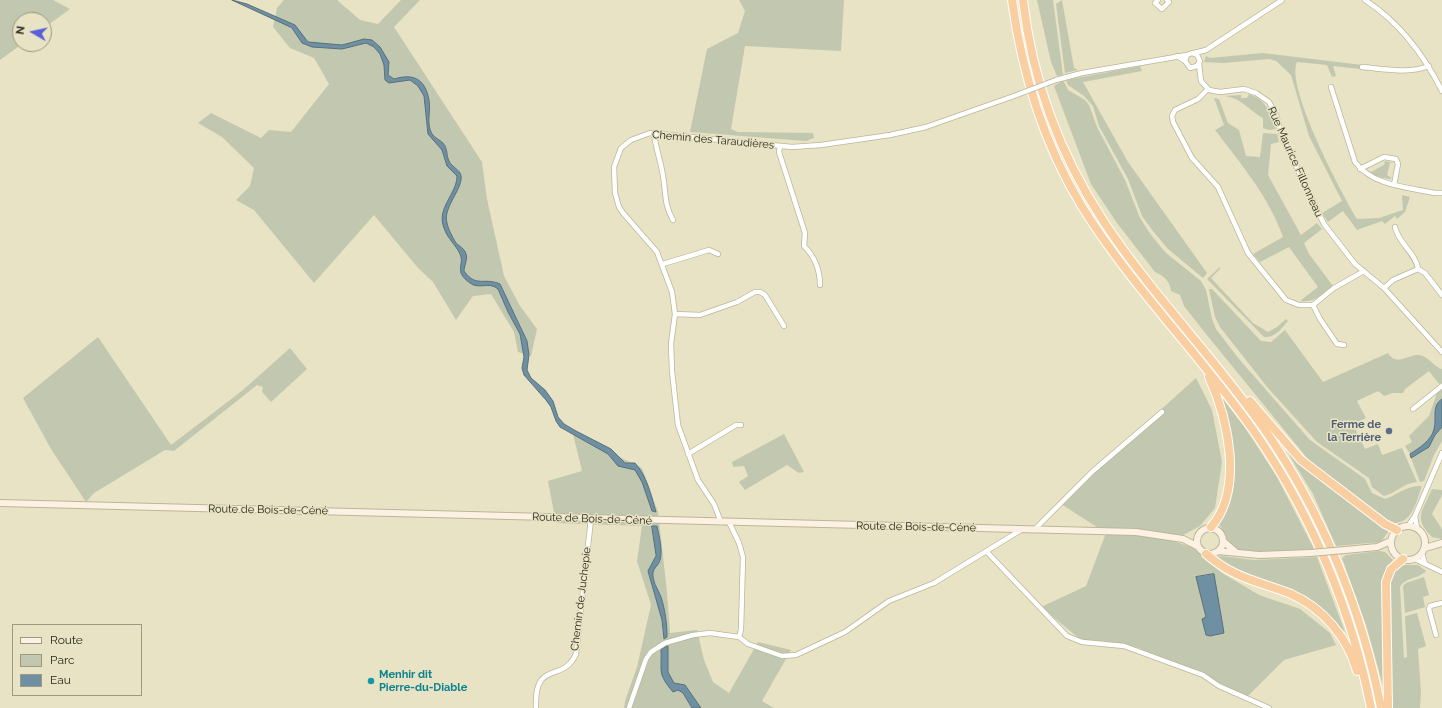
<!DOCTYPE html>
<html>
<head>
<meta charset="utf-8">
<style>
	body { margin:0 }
	#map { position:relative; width:1442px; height:708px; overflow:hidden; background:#e8e3c4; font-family:Raleway,sans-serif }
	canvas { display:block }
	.legend { position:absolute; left:12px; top:624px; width:130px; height:72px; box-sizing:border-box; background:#e8e3c4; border:1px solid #9c9881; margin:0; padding:5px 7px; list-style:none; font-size:12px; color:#29271c }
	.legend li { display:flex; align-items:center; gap:8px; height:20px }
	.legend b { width:20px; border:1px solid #9c9881 }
	.north { position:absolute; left:12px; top:12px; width:40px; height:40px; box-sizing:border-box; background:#e8e3c4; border:1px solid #9c9881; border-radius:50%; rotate:279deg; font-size:11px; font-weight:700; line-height:16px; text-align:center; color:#29271c }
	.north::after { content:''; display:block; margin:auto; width:14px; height:18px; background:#5b60d8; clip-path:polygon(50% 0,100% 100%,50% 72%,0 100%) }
</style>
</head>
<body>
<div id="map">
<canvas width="1442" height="708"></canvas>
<ul class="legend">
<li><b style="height:5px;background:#fdf1e3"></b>Route</li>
<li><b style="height:11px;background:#c1c8af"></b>Parc</li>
<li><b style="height:11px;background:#6e90a2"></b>Eau</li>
</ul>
<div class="north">N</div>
</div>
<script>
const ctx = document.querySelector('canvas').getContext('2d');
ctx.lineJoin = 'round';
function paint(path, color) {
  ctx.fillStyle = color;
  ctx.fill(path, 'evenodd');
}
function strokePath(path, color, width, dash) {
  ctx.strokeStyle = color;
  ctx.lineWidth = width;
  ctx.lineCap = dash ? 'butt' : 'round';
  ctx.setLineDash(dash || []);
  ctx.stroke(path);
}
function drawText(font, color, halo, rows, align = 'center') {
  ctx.font = font + ' Raleway,sans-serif';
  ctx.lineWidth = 3;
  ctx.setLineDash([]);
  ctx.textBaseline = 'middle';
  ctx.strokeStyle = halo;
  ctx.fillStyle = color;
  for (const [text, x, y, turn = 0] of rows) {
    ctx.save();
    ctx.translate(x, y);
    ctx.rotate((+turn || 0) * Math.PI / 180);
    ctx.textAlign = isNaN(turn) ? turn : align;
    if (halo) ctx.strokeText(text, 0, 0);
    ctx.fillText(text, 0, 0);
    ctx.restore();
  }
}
paint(new Path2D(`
	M0,0h53l17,9 -26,19v-8h-24v24h2l-22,16z
	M284,0h53l23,20 18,4 23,-24h19l-26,27 88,135 5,37 17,77 16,30 17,23 -6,27 -13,-4 -4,-20 -23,-38 -18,2 -17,24 -23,-38 -15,-14 -44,-53 -60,68 -60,-73 -18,-10 14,-14 4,-18 -32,-31 -24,-14 13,-10 50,25 8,-8 22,2 38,-48 -15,-26 -24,-10 -17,-21 4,-19z
	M739,0h105l-3,51 -96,-5 -14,83 7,3 75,1 1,5 -8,3 -116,-9 17,-83 31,-16 7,-22z
	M1037,0h16l10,75 -6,1 -6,-14z
	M1062,0l12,68 4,2 -13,3 -9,-69z
	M1263,53l99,12 -1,4 -28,-3 3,10 -4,1 -5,-12 -30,-3c-12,25 45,132 60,157l22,-1 24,-8 -1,-15 8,2 -5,15 -8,7 -2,-3 -10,8 -3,-3 -25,9 -14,-19 -15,11 -6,-9 20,-12 -33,-65 -18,-61 -15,-14 -7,-2 -46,4 -19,-1 2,-6 4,2z
	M1140,66l2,5 -59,11 45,80 79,111 -4,5 -35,-29 -15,-18 -11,-15 -14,-37 -29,-53 -6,-20 -9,-10 -16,-11 -2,-5z
	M1063,80l5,10 17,10 4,5 8,22 28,53 15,38 11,17 15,18 35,28 5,9 6,29 4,10 23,30 71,81 55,39 7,14 13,6c14,-5 22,-14 37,-13 -7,18 -9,39 -33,37l-77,-59 -106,-130 -22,-28 -4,-11 -9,-4c-1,-10 -7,-15 -16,-19l-38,-49 -26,-39 -37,-98z
	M1249,94c17,6 22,19 27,35l-7,1 -6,-2v-10c-15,-8 -20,-19 -38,-22l16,-1v3h6z
	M1214,98l5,1 9,24 11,7 7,26 14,1 3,-24 14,1 2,8 -8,2 -3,31 33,60 16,-12 5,6 -18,14 5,11 24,32c-12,8 -17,17 -33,15l18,-14 -29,-40 -29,15 -7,-8 30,-17c-14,-40 -42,-73 -68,-107l9,-5z
	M1385,161l9,2h-4l-3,12 5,3 -2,1 -12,-2 -11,-6 4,1 13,-7z
	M1220,267v2l-9,9 42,45 15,9 9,-5 9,-8 2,2c-7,8 -13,17 -24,16l-57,-58z
	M1209,289h3l49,52 10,1 14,-12 38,52 65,-29c8,13 18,3 29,2 11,-1 16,12 25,14v14l-3,1 -10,-13 -24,18 -2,4h-10l-9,3 -6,-5 -21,10 9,17 -11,5 -1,3 11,23 13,-5 4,11 20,-7 15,34c-16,2 -20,11 -33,14l-12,-9 -3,-9 -52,-36 -49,-54 -48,-61 -5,-10z
	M98,337l73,108 72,-55 47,-42 17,21 -36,33 -9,-10 1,-5 -6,-2 -83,66 -9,-1 -71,43 -8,9 -35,-53 -28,-51z
	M1196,378l16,32 10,52 -7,46 -15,18 -28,15 20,6 30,26 37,22 41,14 30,24 6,12 -52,15 -38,38 -107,-50 -59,-9 -39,-32 45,-21 20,-53 -48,-31z
	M1442,388v11c-11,7 -5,19 -8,30 -2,11 -16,20 -24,25l-5,-8 7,-4 -3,-6 20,-20 8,-23z
	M1220,395l26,34 31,48 37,72c-15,1 -67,7 -78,0 -9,-6 -11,-16 -17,-25l9,-19 4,-21z
	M1442,427v14l-8,14 -10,26 -4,1 -9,-24 18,-11 6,-12z
	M573,434l69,34 16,44 9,80 3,41 27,-3 7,30 9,22 16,11 29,-51 33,8 -29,51 12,7h-150l1,-7 12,-34 14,-62 -14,-44 5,-35 -86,-3 -8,-42 34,-10z
	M784,434l20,38 -5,1 -12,-8 -42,25 -6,-8 9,-6 -4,-10 -11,1 -1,-5z
	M1283,445l12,15 91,68 2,4 -7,10 -45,4 -23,-52z
	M1432,489l10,1v5l-10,19 10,15v10l-10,-2c-19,-20 -10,-24 0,-48z
	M1379,551l6,1 8,8 -10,17 -1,10 2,102 -18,-64 -24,-67 4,-3z
	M1222,556l32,4 63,-3 28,75 -37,-33 -27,-13 -38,-12 -28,-17z
	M1403,565h15l8,6c-7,8 -21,6 -26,16l4,71 3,-1 -2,-40 1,-1 11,-3 9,33 -8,3 3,44 -1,15h-27l-3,-27 -1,-98c3,-8 6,-14 14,-18z
	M1424,577l5,18 -6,2 2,10 -20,6 -2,-27 3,-3z`), '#c1c8af');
const water = new Path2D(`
	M232,0l15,4 48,21 13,17 34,3 22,-6 8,1 8,7 9,15 -1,13 6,4c20,-6 31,0 35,21 2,11 -3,24 3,34 3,4 8,6 11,9 5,6 3,12 6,18 3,7 14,9 12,19 -2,13 -18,29 -14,43 1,6 6,15 9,20 3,3 9,6 10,11 2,5 -2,12 -2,17 12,17 20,6 36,13l27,57 2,14 -2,15 4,8 14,12 8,11 5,16 6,7 12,7 35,18 14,14h10c12,13 16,32 21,49l-4,-1 -10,-29 -7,-12 -17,-4 -10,-12 -48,-27 -4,-6 -5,-14 -5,-7 -22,-25 -2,-7 2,-11 -4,-23 -12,-22 -10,-23c-9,-8 -19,1 -28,-6 -17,-12 -5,-18 -10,-29 -4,-9 -13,-16 -16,-26 -8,-20 13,-34 13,-52l-10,-10 -5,-16 -14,-16 -4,-38 -6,-10 -8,-6 -21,3 -4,-3 -1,-15 -4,-11 -6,-7 -8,-4 -24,6 -30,-2 -10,-4 -10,-15z
	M1442,399v28l-7,8 -6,12 -18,11 -1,-4c8,-5 22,-14 24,-25 3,-11 -3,-23 8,-30z
	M652,526h5c2,10 6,24 3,34 -2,7 -8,8 -7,16 1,9 5,13 8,21 4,12 6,27 6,40l-3,2 -2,-19 -14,-49 8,-15z
	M1214,574l10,59 -14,3 -4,-1 -4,-16 4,-2 -10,-40z
	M668,646v26l6,11 11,2 16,23h-9l-9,-15 -5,-3 -5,2c-16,-19 -11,-20 -12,-42z`);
paint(water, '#6e90a2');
strokePath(water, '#59707a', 1);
const street = new Path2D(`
	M1158,0l-3,3 7,6 7,-7 -2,-2
	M1365,0c34,22 59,55 77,91
	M1194,53l12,-3 76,-50
	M1177,56l8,5 5,7 7,-2 3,-5 -3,-6 -5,-2 -5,2 -2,6
	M1199,64l2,17 8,9 11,2 24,-3 12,4 13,9 7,13 7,24 41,85 31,40 29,24 58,64
	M1362,67c22,2 46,7 67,-1
	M1056,80l26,-7 105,-18
	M1331,87l24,75c18,24 52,25 80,31h7
	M1208,89l-10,10 -23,11 -3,6 1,6 19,36 26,29 30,66 38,47 13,5h14l21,-17 30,-17
	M654,133c1,14 7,28 9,43 3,16 1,29 10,44
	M780,146l-1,6 26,81 -1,13c10,10 16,24 16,39
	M1360,169l24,-12 12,2 2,5 -4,21
	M1395,227c3,16 21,26 23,42
	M663,264l46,-14 9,4
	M1384,288l9,-8 25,-11 7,4 17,22
	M1313,305l7,14 17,25 7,1
	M675,314l25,1 37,-13 18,-10h5l5,3 19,31
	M1413,409l29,-23
	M688,454l48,-29h5
	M1415,516l2,12
	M721,522l-7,-18 -16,-24 -20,-55 -6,-54 -1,-27 4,-30 -3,-22 -15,-40 -34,-39 -4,-6 -4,-14 -1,-26 7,-19 10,-8 19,-7 142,14 29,-2 69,-10 36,-8 88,-31
	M729,522l10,21 4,14 -2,73 -2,7
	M1408,526l7,-10 27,-63
	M1034,530l59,-59 69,-59
	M987,552l80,84 15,6 42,4 79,29 16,11 50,22
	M1422,554l3,10
	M1415,559l27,13
	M1436,635l-7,-26 1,-3 12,-3
	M536,708c-2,-50 27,-24 40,-54l15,-135
	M629,708l17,-49 5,-7 14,-9 28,-8 17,-2 29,4 9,7 34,12 14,-1 49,-23 44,-31 45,-18 87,-53`);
const secondary = new Path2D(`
	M0,503l1136,29 47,7 14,7
	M1391 543a17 17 0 1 1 34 0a17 17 0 1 1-34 0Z
	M1197 541a13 13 0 1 1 26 0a13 13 0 1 1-26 0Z
	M1223,541l14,12
	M1425,548l17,-5
	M1345,550l32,-3 14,-6
	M1218,551l41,4 51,-2`);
const highway = new Path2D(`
	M1012,0c10,73 31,142 69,205 51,83 122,152 177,232 55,81 94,175 113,271
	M1023,0c9,79 37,155 81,222 48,73 111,136 161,208 57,83 97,179 116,278
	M1209,377c19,42 35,112 2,150
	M1250,401l51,59 84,64 12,6
	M1206,554c29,25 52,27 85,40 32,14 57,44 66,77
	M1388,708l-2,-126 5,-13 12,-10`);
strokePath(street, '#bbb698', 6);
strokePath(secondary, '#bbb698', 8);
strokePath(highway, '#fff', 10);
strokePath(street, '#fff', 4.5);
strokePath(secondary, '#fdf1e3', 6);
strokePath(highway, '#f9cfa1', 8);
const streetBridge = new Path2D(`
	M1014,96l42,-16`);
const secondaryBridge = new Path2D(`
	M1310,553l35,-3`);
strokePath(streetBridge, '#bbb698', 6, []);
strokePath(secondaryBridge, '#bbb698', 8, []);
strokePath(streetBridge, '#fff', 4.5);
strokePath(secondaryBridge, '#fdf1e3', 6);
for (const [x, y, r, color] of [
	[1389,431,4,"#5c6f8a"],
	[371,681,4,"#0f9aa8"]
]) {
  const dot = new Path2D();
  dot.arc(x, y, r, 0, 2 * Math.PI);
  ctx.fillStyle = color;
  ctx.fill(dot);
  strokePath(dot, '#e8e3c4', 1.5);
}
drawText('11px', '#29271c', '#e8e3c4', [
	["Chemin des Taraudières",713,140,5],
	["Rue Maurice Fillonneau",1295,162,66],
	["Route de Bois-de-Céné",268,510,1],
	["Route de Bois-de-Céné",592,519,2],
	["Route de Bois-de-Céné",916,527,1],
	["Chemin de Juchepie",581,599,-83]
]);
drawText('bold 11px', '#4e5e75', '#e8e3c4', [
	["Ferme de",1381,425],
	["la Terrière",1381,438]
], 'right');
drawText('bold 11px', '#0d838f', '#e8e3c4', [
	["Menhir dit",379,675],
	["Pierre-du-Diable",379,688]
], 'left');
</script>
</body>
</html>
